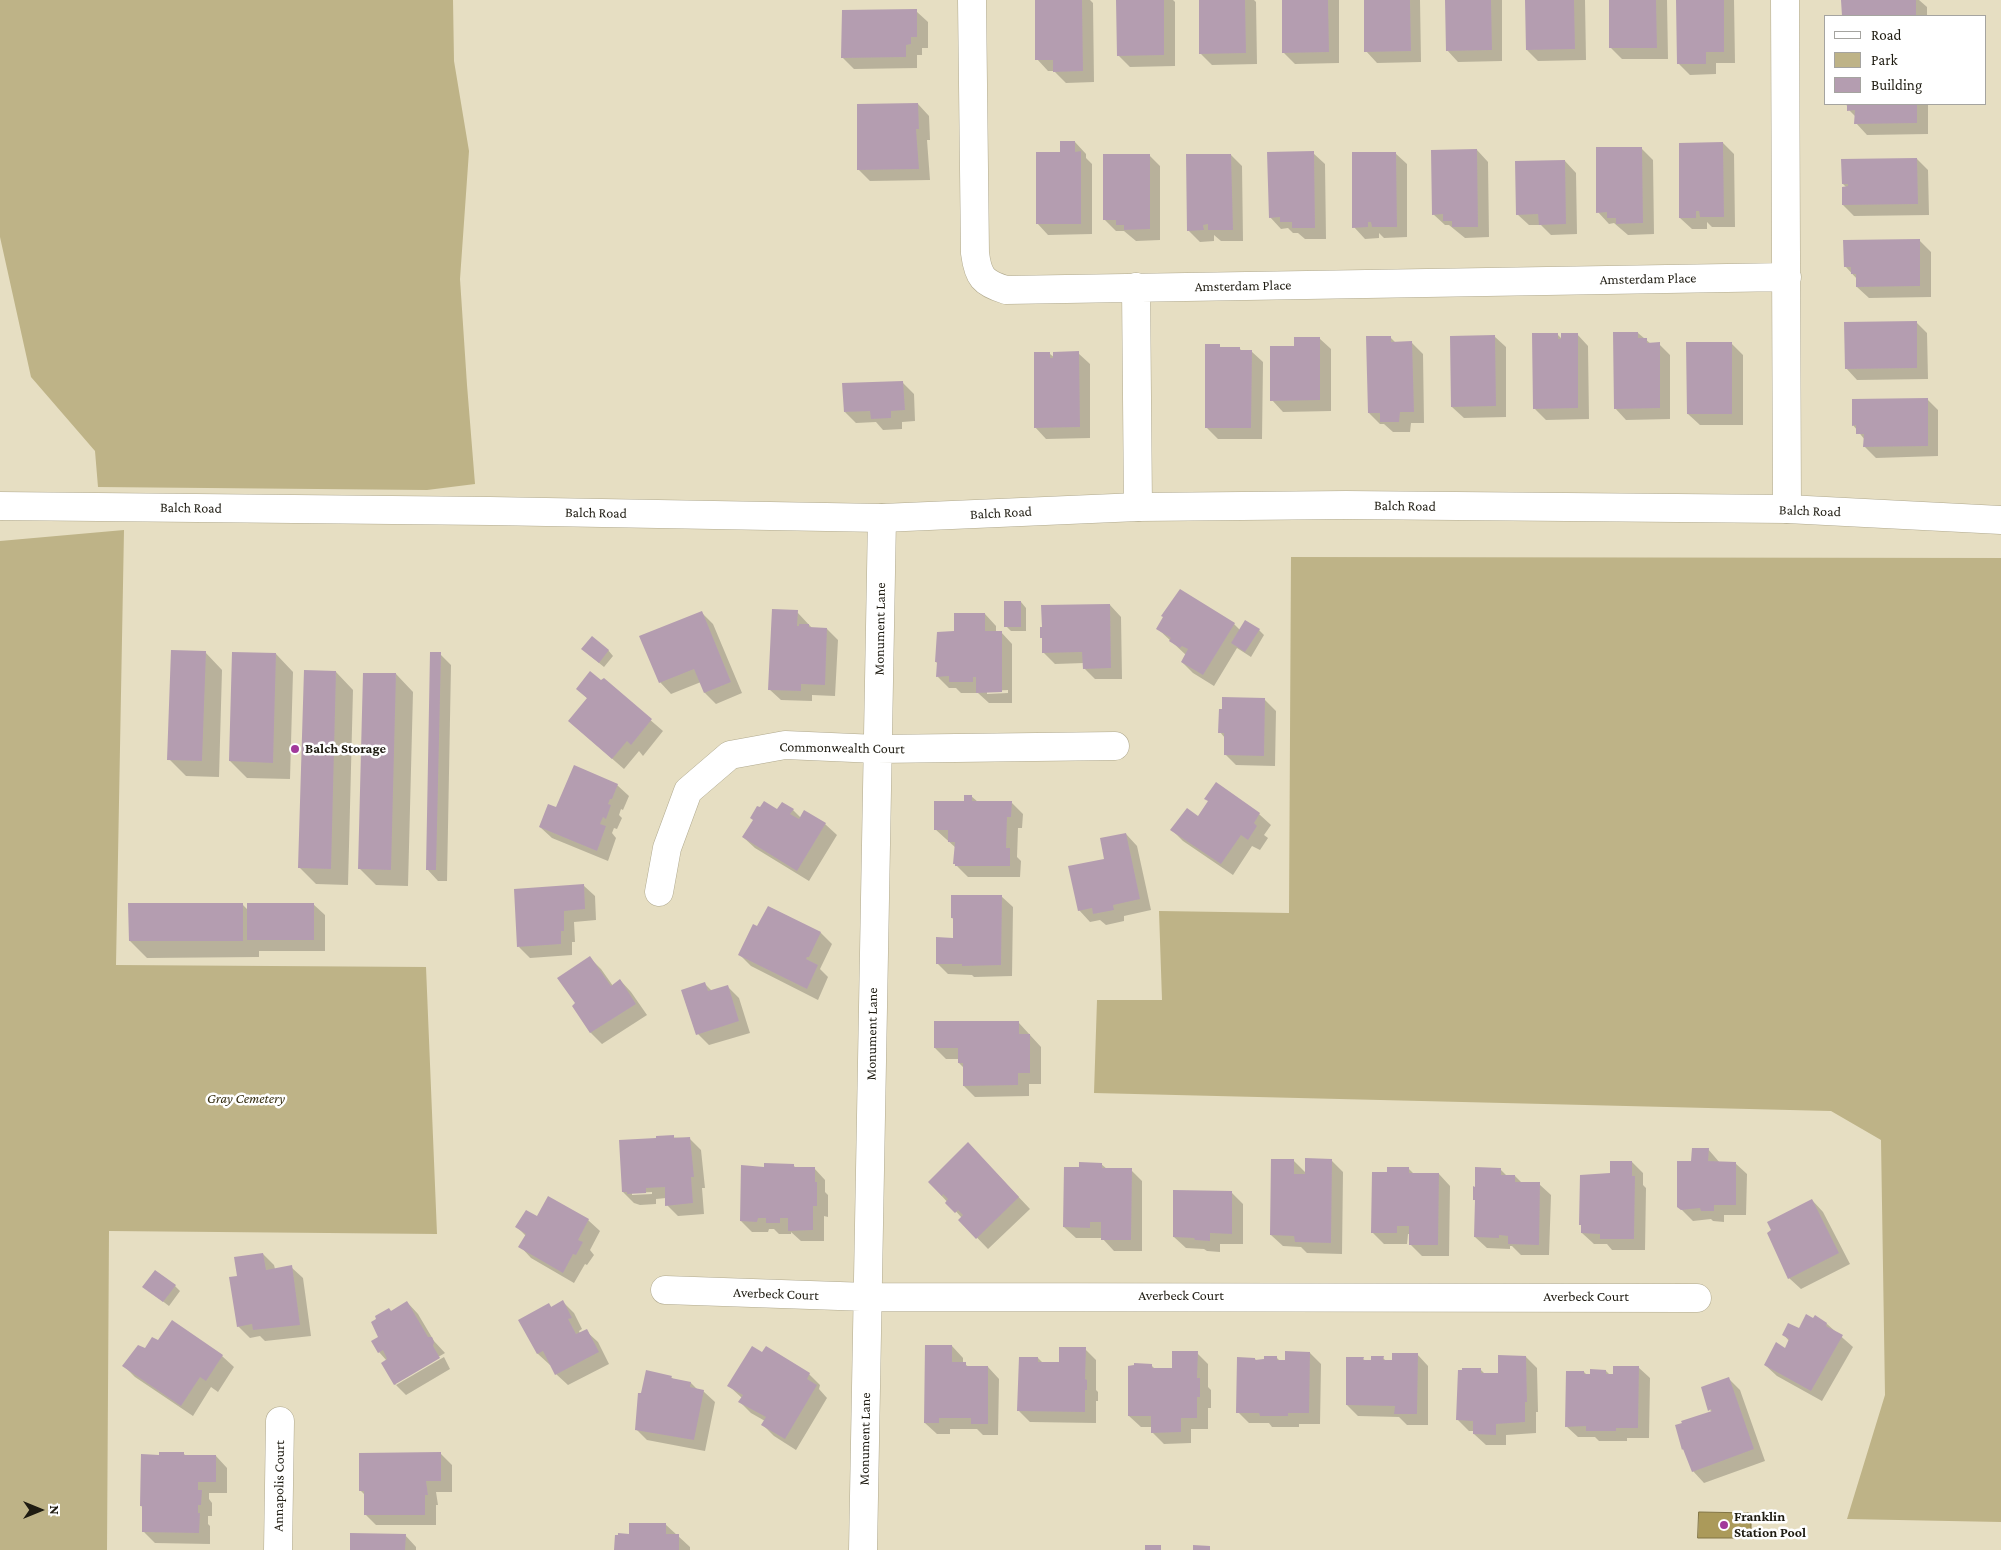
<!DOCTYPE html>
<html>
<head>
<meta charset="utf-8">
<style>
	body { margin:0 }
	#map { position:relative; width:2001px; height:1550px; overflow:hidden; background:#e6dec2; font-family:"Crimson Pro",serif }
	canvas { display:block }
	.legend { position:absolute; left:1824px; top:15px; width:162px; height:90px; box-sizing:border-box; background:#fff; border:1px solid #a5a4a0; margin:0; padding:6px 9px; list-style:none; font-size:15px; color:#1f1c12 }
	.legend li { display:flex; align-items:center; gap:10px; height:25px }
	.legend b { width:25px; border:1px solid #a5a4a0 }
	.north { position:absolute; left:15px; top:1485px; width:50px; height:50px; -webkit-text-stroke:4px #fff; paint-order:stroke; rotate:90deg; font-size:14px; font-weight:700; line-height:20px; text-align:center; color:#1f1c12 }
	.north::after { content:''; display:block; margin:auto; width:18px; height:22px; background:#1f1c12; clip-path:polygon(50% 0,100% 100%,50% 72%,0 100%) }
</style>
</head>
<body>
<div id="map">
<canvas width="2001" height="1550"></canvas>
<ul class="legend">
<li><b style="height:6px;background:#fff"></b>Road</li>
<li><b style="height:14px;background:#beb387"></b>Park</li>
<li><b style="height:14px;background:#b49db0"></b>Building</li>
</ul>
<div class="north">N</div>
</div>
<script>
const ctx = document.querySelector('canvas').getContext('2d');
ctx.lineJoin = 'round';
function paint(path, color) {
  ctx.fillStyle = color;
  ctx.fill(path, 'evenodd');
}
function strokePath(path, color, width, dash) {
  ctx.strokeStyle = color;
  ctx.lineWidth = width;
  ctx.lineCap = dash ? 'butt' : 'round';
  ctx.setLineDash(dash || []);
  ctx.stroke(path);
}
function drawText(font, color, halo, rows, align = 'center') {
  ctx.font = font + ' "Crimson Pro",serif';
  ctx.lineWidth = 5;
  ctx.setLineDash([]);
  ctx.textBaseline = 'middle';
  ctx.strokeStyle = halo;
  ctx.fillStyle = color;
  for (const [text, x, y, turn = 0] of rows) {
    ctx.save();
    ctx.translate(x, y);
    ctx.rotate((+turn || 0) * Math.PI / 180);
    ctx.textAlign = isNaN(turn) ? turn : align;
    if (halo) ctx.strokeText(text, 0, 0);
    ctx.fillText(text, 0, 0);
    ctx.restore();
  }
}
paint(new Path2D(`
	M0,0h453l1,61 15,90 -9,128 7,106 8,99 -48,6 -329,-3 -3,-36 -64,-74 -31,-140z
	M124,530l-8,435 310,2 11,267 -328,-3 -2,319h-107v-1009z
	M1291,557l710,1v964l-154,-3 38,-124 -4,-255 -50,-29 -737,-18 3,-93h65l-3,-89 130,2z`), '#beb387');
const water = new Path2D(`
	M1699,1512l52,1v25h-53z`);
paint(water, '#ab9a5a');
strokePath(water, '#817444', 1);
paint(new Path2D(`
	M1036,0h54l3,3 1,79 -28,1 -12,-12h-6l-11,-12z
	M1117,0h56l2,2v64l-45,1 -12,-12z
	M1201,0h53l2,2 1,62 -45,1 -11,-11z
	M1283,0h56v63l-44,1 -11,-11z
	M1365,0h55l1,62 -44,1 -11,-12z
	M1446,0h56v61l-44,1 -11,-12z
	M1526,0h59l1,60 -48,1 -11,-11z
	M1610,0h57l1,59h-46l-11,-11z
	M1677,0h57l1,63h-19v11l-26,1 -11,-11z
	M1843,0h76l8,7v9h-84z
	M916,11l12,11v26h-6v7h-5v13l-63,1 -12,-12z
	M918,104l11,12 1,24h-3l3,40 -60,1 -12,-12z
	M1846,104h82v30l-61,1 -11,-12v-6l-7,-7z
	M1075,142l11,12v4l6,6v70l-44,1 -11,-12 24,-70z
	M1723,143l11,11 1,73h-23l-5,-5v7h-15l-12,-11z
	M1642,149l11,11 1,74 -26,1 -14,-12 -5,1 -11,-12z
	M1477,150l11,12 1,75 -24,1 -16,-13h-4l-12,-11z
	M1313,153l12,11 1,75h-21l-7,-6h-5l-5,-5 -7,1 -11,-12z
	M1395,153l12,11v73l-23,1 -5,-5v5l-14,1 -11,-12z
	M1149,155l11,11v74l-24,1 -12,-10h-8l-12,-12z
	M1231,155l11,11 1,75h-22l-7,-6v6l-14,1 -12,-12z
	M1917,159l11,11 1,45 -75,1 -11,-11 4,-17 -4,-4z
	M1565,161l11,12 1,61 -26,1 -10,-10h-12l-12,-11z
	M1919,240l12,12v45l-62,1 -12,-11v-8l-12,-13z
	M1916,322l11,11 1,46 -71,1 -11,-12z
	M1638,333l13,11h8l11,11v64l-44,1 -11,-12z
	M1557,334l5,5 15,-5 11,12 1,73 -43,1 -11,-11z
	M1494,336l12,11v70l-42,1 -12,-11z
	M1390,337l6,6h16l11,11 1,69h-13l-1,9h-17l-9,-8h-4l-11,-11z
	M1319,338l12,11v62l-48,1 -11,-12 23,-52z
	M1731,343l12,12v70h-43l-12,-11z
	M1219,346l3,3 17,-1 3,3h9l12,11 -1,77h-44l-11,-11z
	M1078,353l12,11v74l-44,1 -11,-12 15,-73 5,4z
	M902,382l12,12 1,27 -13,1v7l-19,1 -7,-8 -20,1 -11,-11z
	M1927,399l11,11v46l-62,2 -12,-12 1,-6 -12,-15z
	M1021,602l5,6v23h-15l-5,-5z
	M1110,605l11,12 1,62h-27l-11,-11v-5l-29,1 -12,-12z
	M701,612l12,12 29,69 -26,11 -11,-11 -4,-11 -30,12 -11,-12z
	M797,612l15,16 15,1 11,11 -3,56 -23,-1v6l-31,-1 -12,-11z
	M985,614l11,12v6h5l11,12v59h-23l-11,-10h-17l-5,-5h-7l-11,-11v-13l-2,-2 19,-29zM1008,690v3l-21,1v-3z
	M1234,624l6,6h19l5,5 -13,22 -14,-9 -23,38 -21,-13 -11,-11 4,-7 -28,-26z
	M608,650l5,6 -9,11 -16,-13z
	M205,652l17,18 -3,107 -33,-1 -17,-17z
	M276,654l17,18 -3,107 -43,-1 -17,-17z
	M440,654l11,11 -4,216h-9l-11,-12z
	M336,672l17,18 -5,195 -32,-1 -17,-17z
	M396,674l17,18 -5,194 -32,-1 -17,-17z
	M604,680l59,51 -20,25 -4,-5 -15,18 -55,-48 19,-22 -11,-10 25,-7z
	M1265,700l11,11 -1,55 -39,-1 -11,-11v-16l-5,-6z
	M617,785l12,11 -6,14 -2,-1 -2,6 3,3 -5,11 -3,-1 -2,5 4,5 -8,23 -56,-23 -12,-11 17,-19z
	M971,796l7,6h33l12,12 -1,14h-4l-1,29 4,4 -1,16h-52l-14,-14 2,-15 -21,-19z
	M793,810l8,8 24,6 12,11 -28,46 -54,-33 -12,-11 11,-17 24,-9z
	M1259,814l12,11 -7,10 4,3 -8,12 -8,-4 -19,29 -50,-34 -11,-11 26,-12z
	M1126,834l11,12 14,64 -27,6v5l-18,4 -6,-5 -10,2 -11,-12 26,-50z
	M583,885l12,11 1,24 -22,2 1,20h-3v13l-42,3 -11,-11z
	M1001,896l12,11 -1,69 -38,1 -2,-2 -24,-1 -11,-11 17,-24 1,-19 -3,-2z
	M242,904l6,6 65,-6 12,11v36h-66v6l-112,1 -17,-17z
	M769,907l52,26 11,11 -12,25 8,8 -10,23 -67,-34 -12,-12 19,-26z
	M590,958l11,11 12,17 7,-6 11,12 16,23 -45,29 -11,-11 -18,-27 4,-2z
	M705,984l7,7 16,-4 11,11 11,35 -41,12 -11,-11z
	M1019,1023l22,24v37h-12v12l-54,1 -11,-11v-18l-5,-5v-4h-13l-11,-11z
	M658,1137l31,1 12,12 4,38h-3l2,26 -26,2 -11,-11 -1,-7 -10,1v5l-16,1 -6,-2 -11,-11zM652,1192v2l-20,1v-2z
	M1708,1149l12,14h15l12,11 -1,41h-22v7l-11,-1 -2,-2 -18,2 -15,-15 15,-44z
	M979,1155l51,54 -42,40 -28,-29 2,-2 -33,-36z
	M1293,1160l13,13 26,-12 11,11 -1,82 -35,-1 -6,-6 -18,-1 -12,-11z
	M1632,1162l11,11v12l3,3 -1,62h-33l-5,-6h-13l-12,-11v-7l-2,-2 31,-49z
	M1101,1164l6,5 24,1 11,11v70h-28l-12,-13h-26l-12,-11 16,-59z
	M793,1165l3,3h18l11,12v12l3,3v22l-4,-1v25h-23l-10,-9v2h-12l-5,-5h-5l-1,3h-16l-11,-11 24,-53z
	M1408,1168l6,6h25l11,12 -1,70h-27l-12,-12v-10h-2l-1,10h-23l-12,-12 16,-58z
	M1500,1169l7,7h8l7,7 17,1 12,11 -2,60h-28l-9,-9h-2v3l-23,-1 -12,-11z
	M1232,1193l11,11v40h-23v8l-13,-1 -3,-2 -18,-1 -12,-11z
	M1812,1200l11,12 27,52 -49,25 -12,-11z
	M537,1217l51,3 12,11 -10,19 4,5 -7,10 -2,-1 -11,19 -43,-25 -11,-12 6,-10 -9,-9z
	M263,1254l11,11 1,4 16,-2 12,11 8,58 -46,5 -5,-5 -10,2 -12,-12z
	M175,1286l5,5 -11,15 -25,-19z
	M407,1302l11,12 16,27 11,12 -49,29v3l48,-28 6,12 -44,26 -11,-11 -8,-23 -8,-9v-15l13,-25z
	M563,1302l11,11 8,16 -3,2 1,3 6,-3 12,11 11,22 -41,21 -12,-11 -5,-10 -1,1 -12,-11 -18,-34 29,-16 3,4z
	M1827,1324l26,23 -31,54 -45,-25 -12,-11 20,-15 4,-9 -5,-6 15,-6z
	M158,1342l64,14 12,11 -16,25 -7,-5 -18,29 -58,-39 -11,-11z
	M952,1346l11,12v5l6,4h19l11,12 -1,56h-15l-6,-6h-27v5h-13l-12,-11z
	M1085,1349l11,11v30l2,2v9h-2v22l-66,-1 -11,-11 19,-53 5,5h17z
	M1197,1353l11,11v23l3,3v18h-3v21h-17v14l-27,1 -12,-12v-5h-11l-12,-11 22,-51 5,5h17z
	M1310,1353l11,11 -1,60h-21v3h-27l-3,-4h-20l-11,-11 17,-53 2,2 19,-4 4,4h6z
	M1417,1354l11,12v59h-21l-8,-8 -41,-1 -11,-11 16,-46 3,2 17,-3 4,4z
	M1526,1357l11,11 1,44h-2v21l-30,2v10h-20l-12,-11v-3h-5l-11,-11 22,-51 5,5h15z
	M1638,1367l12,11 -1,60h-22v3h-28l-4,-4h-17l-12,-11 18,-54 3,3 19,-4 4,4z
	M809,1374l11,11 -1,4 8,9 -31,52 -22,-14 -11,-11 2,-4 -14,-8 -11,-11 2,-4 -13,-12z
	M671,1377l3,3 17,3 7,7 5,1 12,11 -10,49 -58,-11 -11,-11z
	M1728,1378l12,12 25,71 -61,22 -11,-12 -7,-19 -3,-3 -6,-23 35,-14 -2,-2z
	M183,1453l3,3h30l11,12v25h-18v6l3,4v13h-4v8l2,2v18l-55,-1 -11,-11v-24l-3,-2 20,-49z
	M441,1454l11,11v27h-16l2,13h-2v20h-60l-11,-11v-19l-5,-5z
	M665,1524l25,23v3h-74l14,-15z
	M405,1535l11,12v3h-65z`), '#0003');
paint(new Path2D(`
	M1035,0h47l1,71 -30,1v-12h-18z
	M1116,0h48v55l-47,1z
	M1199,0h46l1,53 -47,1z
	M1282,0h46l1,52 -47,1z
	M1364,0h46l1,51 -47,1z
	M1445,0h46l1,50 -46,1z
	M1525,0h49l1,49 -49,1z
	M1609,0h47l1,48h-48z
	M1676,0h48v52h-18v12h-29z
	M1841,0h75v16h-74z
	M917,9v28h-6v7l-5,1v12l-65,1 1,-48z
	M918,103l1,26h-3l3,40 -62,1v-66z
	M1847,104h70v19l-63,1 1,-14 -8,1z
	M1060,141h15v11l6,-1v73h-45v-72h24z
	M1723,142l1,75h-24l-1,-6h-3v7h-17v-75z
	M1596,147h46l1,76 -27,1v-6h-9v-6l-11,1z
	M1477,149l1,78h-26v-6h-9v-7l-11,1 -1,-65z
	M1314,151l1,77h-23v-6h-12v-5l-11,1 -2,-66z
	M1352,152h44l1,75h-25l-1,-5h-3v5l-16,1z
	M1103,154h47v75l-26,1v-5h-8v-5h-13z
	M1186,154h45l2,76h-25v-6l-5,1 1,5 -17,1z
	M1917,158l1,46 -76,1v-18l6,-1v-2h-6l-1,-25z
	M1565,160l1,64 -27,1 -1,-11 -22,1 -1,-54z
	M1920,239v47l-64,1v-13h-5v-7h-7l-1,-27z
	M1917,321v47l-72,1 -1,-47z
	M1613,332h25v6h9v5l13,-1v66l-46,1z
	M1532,333h26v6h3v-6h17v75l-45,1z
	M1495,335l1,71 -45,1 -1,-71z
	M1366,336h25v6l21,-1 2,71h-14l-1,10h-19v-9h-12z
	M1294,337h26v63l-50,1v-55h24z
	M1686,342h46v72h-45z
	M1205,344h15v3h20v3h12l-1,78h-46z
	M1079,351l1,76 -46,1v-76h16v6h3v-6z
	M903,381l2,29 -14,1v7l-20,1 -1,-8 -26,1 -2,-29z
	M1928,398v48l-65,1 1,-13h-8v-9l-4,1v-27z
	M1180,589l55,34 -32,52 -22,-13 7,-13 -6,-3 -2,2 -11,-7 2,-3 -15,-9 7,-12 -2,-1z
	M1004,601h17v26h-17z
	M1110,604l1,64 -28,1 -1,-17 -40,1v-15h-2v-11h2l-1,-22z
	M772,609l26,1 -1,16h2v-2h10v3l18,1 -2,57 -24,-1v7l-33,-1z
	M702,611l29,71 -27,11 -10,-24 -35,14 -20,-47z
	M954,613h31v18h17v61l-26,1v-16h-3v5h-24v-6l-13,1 1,-15h-2l2,-30 17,-1z
	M1245,620l15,9 -15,23 -14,-9z
	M592,636l17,14 -10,13 -18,-14z
	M171,650l35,1 -4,110 -35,-1z
	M232,652l44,1 -3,110 -44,-2z
	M430,652h11l-5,218h-10z
	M304,670l32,1 -5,198 -33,-1z
	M590,671l11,9 3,-2 48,41 -21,26 -4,-4 -15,18 -44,-38 19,-23 -11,-9z
	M363,673h33l-5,197 -33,-1z
	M1222,697l43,1 -1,58 -40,-1v-22h-6l1,-24h3z
	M574,765l44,19 -6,15h-2l-2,5 3,1 -5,14 -3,-2 -3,7 6,2 -9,25 -58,-24 9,-23 8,3z
	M1216,782l44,31 -6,10 3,3 -9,14 -7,-5 -20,29 -51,-34 17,-22 11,8 10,-15 -4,-2z
	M964,795h8v6h40l-1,16h-4l-1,31h4v18h-55v-2h-2l2,-22h-7v-12h-14v-29h30z
	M764,801l13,8 5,-7 12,7 -4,5 9,5 5,-9 22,13 -29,48 -55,-34 11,-17 -3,-2 7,-12 3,1z
	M1126,833l14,66 -27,6 1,5 -21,4 -1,-6 -14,3 -10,-45 36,-7 -4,-21z
	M584,884l1,25 -21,2v20h-3v13l-44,3 -3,-58z
	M951,895h51l-1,70 -39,1v-2h-26v-27l17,1v-20h-2z
	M128,903h115v38h-114z
	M247,903h67v37h-67z
	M768,906l53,26 -12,25h-2l-1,2 12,6 -11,24 -69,-34 15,-31 4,2z
	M590,956l21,30 9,-7 16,25 -46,29 -18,-27 3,-3 -18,-25z
	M705,982l3,9 20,-6 11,36 -43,14 -15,-45z
	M934,1021h85v13h11v39h-12v12l-55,1v-23h-5v-15h-24z
	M674,1135v3l16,-1 4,40h-3l2,26 -28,3v-19l-19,1v5l-19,1v-2h-5l-3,-52 37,-2v-2z
	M968,1142l51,55 -43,42 -18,-19 5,-5 -5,-5 -3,3 -10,-10 3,-4 -5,-5 -1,2 -14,-14z
	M1692,1148h17l-1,13 28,1v43h-22v6h-13l-1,-3 -19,2 -4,-3v-46h14z
	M1305,1158l27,1 -1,84 -36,-1 -1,-6 -24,-1 1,-76h23v15h11z
	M1610,1161h22v15h3l-1,63h-34v-5l-19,-1v-8h-2l1,-50 30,-2z
	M1079,1162l23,1v5h30l-1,72h-30v-18h-11v6l-27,-1 1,-60h15z
	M764,1163l30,1v3h21v15h2v24h-4v24l-25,1v-13h-8v5h-14v-5h-8l-1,4 -17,-1 1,-56 23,2z
	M1387,1167h22v6h30l-1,72h-29v-19h-12v7h-26l1,-61h15z
	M1475,1167l26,1v7h14v7h25l-1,63 -31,-1v-8l-9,-1v3l-25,-1 1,-37h-2v-14l2,1z
	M1173,1190l59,1v43l-22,-1v8l-15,-1 -1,-2 -21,-1z
	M548,1196l41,23 -11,21 5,2 -7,13 -3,-1 -10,19 -45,-26 8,-13 -11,-7 11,-17 11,6z
	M1812,1199l27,54 -51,26 -21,-46 4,-3 -4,-8z
	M263,1253l3,17 26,-5 8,60 -47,5 -1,-6 -15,3 -8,-50 8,-1 -3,-19z
	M155,1270l21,15 -13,17 -21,-15z
	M563,1300l9,18 -4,1 8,15 11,-5 12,23 -44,23 -12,-24 -6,3 -19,-34 31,-17 2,4z
	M407,1301l21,36h4l2,5 -1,4 7,12 -46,27 -13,-22 6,-4 -4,-9 -5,3 -7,-12 7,-4 -7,-15 5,-3 -1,-3 14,-8 2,3z
	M1806,1314l7,4 2,-3 12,8 -1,3 17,9 -32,56 -47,-26 12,-23 9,6 4,-9 -7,-4 6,-12 11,5z
	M172,1320l51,35 -17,26 -6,-4 -19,29 -59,-40 16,-21 7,3 7,-11 6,3z
	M925,1345h27v17h14v4h22v58h-17v-6h-32v5h-15z
	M752,1346l10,6 4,-6 44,27 -3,6 10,6 -32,54 -24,-14 5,-8 -28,-15 5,-7 -16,-9z
	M1059,1347h27l-1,32 2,1v10h-2v22l-68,-1 2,-54h19v5h21z
	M1172,1351h26l-1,27h3v19h-3v21h-16v14l-30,1v-17h-23v-50l6,-1v-2l18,1v4h20z
	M1285,1351l25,1 -1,61h-21v3h-28l-1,-3h-23l1,-56 18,1v2l9,-1v-3h13v4h8z
	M1392,1353h26l-1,61h-23l1,-8 -49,-1v-48h18l-1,3h8v-4h13l-1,4h9z
	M1498,1355l28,1 1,46h-2v20l-29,2v11l-23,-1v-13l-17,-1 2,-50h4v-2h19v5h17z
	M1613,1366h26l-1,62h-22v3h-30v-5l-21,1 1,-56h18v3h6v-5l16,1v4h7z
	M646,1370l26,6 -1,2 20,4 -1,5 14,3 -10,50 -59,-10 3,-37h3z
	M1729,1377l25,72 -62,23 -9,-23 -1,1 -7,-25 7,-2 -1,-2 31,-10 -1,-2 -3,2 -7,-24z
	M159,1452h25v3h32v27h-18v8h4l-1,15h-3v8h2l-1,20 -57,-1v-26h-2l1,-52 18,1z
	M441,1452v29h-15l2,14h-3v20h-61v-24h-5v-38z
	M629,1523h37v11h13v16h-65l1,-15h3v-2l11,1z
	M350,1533l56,1 -1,16h-55z
	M1145,1545h16v5h-16z
	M1193,1545l17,1v4h-17z`), '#b49db0');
const minor = new Path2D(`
	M972,0l3,253c3,24 8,30 31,37l781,-13
	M1785,0l2,509
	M1136,287l2,220
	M659,892l8,-44 21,-57 42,-36 55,-10 92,4 238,-3
	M665,1290l203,7 829,1
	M278,1550l2,-129
	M863,1550l19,-1032`);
const tertiary = new Path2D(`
	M0,506l490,5 392,7 256,-11 208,-2 441,4 214,11`);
strokePath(minor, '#b0a98e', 29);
strokePath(tertiary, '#b0a98e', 29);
strokePath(minor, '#fff', 28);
strokePath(tertiary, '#fff', 28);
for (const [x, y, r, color] of [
	[295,749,5,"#a2399b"],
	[1724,1525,5,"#a2399b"]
]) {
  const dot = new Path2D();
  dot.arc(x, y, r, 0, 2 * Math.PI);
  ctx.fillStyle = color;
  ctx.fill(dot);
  strokePath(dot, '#fff', 2);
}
drawText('14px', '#1f1c12', '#fff', [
	["Amsterdam Place",1648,279,-1],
	["Amsterdam Place",1243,286,-1],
	["Balch Road",1405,506,1],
	["Balch Road",191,508,1],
	["Balch Road",1810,511,2],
	["Balch Road",596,513,1],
	["Balch Road",1001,513,-3],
	["Monument Lane",880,629,-89],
	["Commonwealth Court",842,748,1],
	["Monument Lane",872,1034,-89],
	["Averbeck Court",776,1294,2],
	["Averbeck Court",1181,1296],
	["Averbeck Court",1586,1297],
	["Monument Lane",865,1439,-89],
	["Annapolis Court",279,1486,-89]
]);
drawText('bold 14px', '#1f1c12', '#fff', [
	["Balch Storage",305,749],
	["Franklin",1734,1517],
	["Station Pool",1734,1533]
], 'left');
drawText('italic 14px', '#372f12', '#fff', [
	["Gray Cemetery",246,1099]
]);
</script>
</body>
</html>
